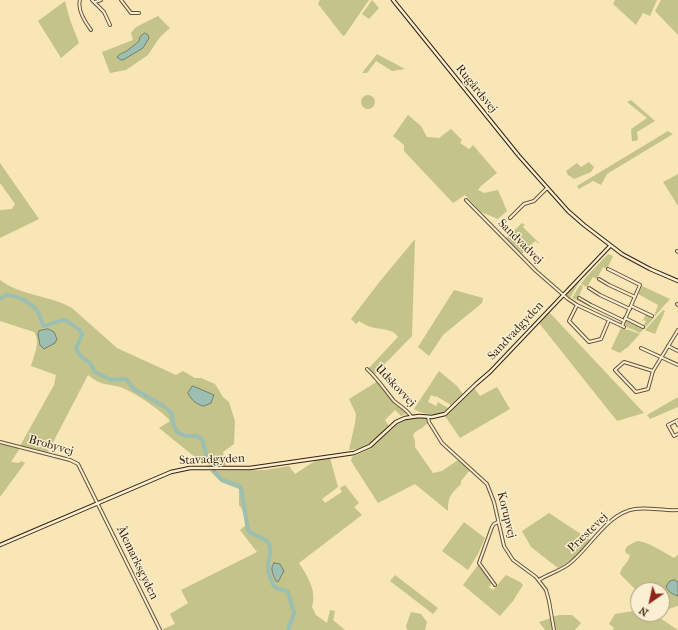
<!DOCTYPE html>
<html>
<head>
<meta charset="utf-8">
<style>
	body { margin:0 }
	#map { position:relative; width:678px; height:630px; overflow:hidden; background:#f8e6b7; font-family:"IM FELL French Canon",serif }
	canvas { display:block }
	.north { position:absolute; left:630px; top:582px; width:40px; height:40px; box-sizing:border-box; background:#faefd0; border:1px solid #ac9c83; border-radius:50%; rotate:214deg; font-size:11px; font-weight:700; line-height:16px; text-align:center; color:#37200f }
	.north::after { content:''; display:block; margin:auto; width:14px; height:18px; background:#8f2418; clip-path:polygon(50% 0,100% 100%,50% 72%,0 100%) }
</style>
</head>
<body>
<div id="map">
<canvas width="678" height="630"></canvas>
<div class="north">N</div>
</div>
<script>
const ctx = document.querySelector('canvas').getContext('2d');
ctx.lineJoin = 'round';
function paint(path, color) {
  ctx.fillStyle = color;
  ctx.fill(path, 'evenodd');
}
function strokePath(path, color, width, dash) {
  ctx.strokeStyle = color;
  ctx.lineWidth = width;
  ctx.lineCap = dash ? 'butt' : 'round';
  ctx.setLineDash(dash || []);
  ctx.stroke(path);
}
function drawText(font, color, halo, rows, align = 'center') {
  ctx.font = font + ' "IM FELL French Canon",serif';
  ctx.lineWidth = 3;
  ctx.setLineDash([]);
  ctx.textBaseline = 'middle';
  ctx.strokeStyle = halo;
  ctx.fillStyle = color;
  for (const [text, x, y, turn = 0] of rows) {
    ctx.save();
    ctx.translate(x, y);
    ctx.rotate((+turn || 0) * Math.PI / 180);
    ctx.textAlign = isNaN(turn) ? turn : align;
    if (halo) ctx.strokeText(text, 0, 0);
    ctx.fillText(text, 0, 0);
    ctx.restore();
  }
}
paint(new Path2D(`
	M320,0h49l-24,35 -2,1 -25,-32z
	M372,0l7,8 -10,11 -7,-5z
	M615,0h42l-7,16 -7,-3 -7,12 -23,-21z
	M661,0h17v35l-23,-24z
	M65,1l5,19 9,23 -18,15 -23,-37z
	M158,16l12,12 -10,9 -12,18 -22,15 -16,3 -8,-21 31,-12 -2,-7 5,-6z
	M377,54l28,15 -13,2 -16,-10 -9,12h-5z
	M361 102a7 7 0 1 1 14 0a7 7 0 1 1-14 0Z
	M631,100l24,21 -18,11 1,7 -2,2h-4l-1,-12 16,-11 -20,-16z
	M408,115l13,11 6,11 12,1 12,-9 11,11 -2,3 9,6 4,-4 24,28 -16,13 -3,4 6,3 14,-3 9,21 -9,8 -17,-7 -16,-17 -12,8 -49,-52v-6l-11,-9z
	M668,131l5,3 -66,40 -6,11 -8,-4 -14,8 -2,-3z
	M589,162l5,5 -3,5 -17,7 -6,-4 -2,-4 11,-8 4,4z
	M0,163l39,56 -39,19v-28l12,-1 3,-5 -15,-21z
	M678,174v32l-15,-24z
	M522,223l3,2 -2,2 16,16v1l-4,-3 -13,13 -16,-16z
	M415,239l-3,97 -37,38 -7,-5 30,-32c-5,-9 -18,-7 -27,-10 -4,-1 -8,-4 -12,-6l-3,3 -5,-5 30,-39z
	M608,254l5,2 -6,13 -4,-2 -6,12 -4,-2 -6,10 -6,-3 5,-7z
	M582,277l-12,21 7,5 43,20 1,-2 -49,-23 8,-13 3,1 -5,13 8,3v2l36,17 -1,2 -43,-19 -12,-9v-2z
	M0,280c21,16 50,15 72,28l45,40 59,27 7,-4 12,7h6l14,6 8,13 6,5 6,19 -1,23 -11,8 3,15 -19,-1 2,-4 -4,-4 -4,4 -42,-34 11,-7c-9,-11 -37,-30 -50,-34 -16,-4 -18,-1 -32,-12l-40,77 -28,-6 34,-61 2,-10 -25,-9c3,-10 10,-25 3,-34l-34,-11z
	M642,286l28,13 -15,17h-1l4,-11 -20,-11z
	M454,290l29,8 -1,5 -39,32 -14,21 -11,-9z
	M663,310l2,1 -10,23 -10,-4z
	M549,312l95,101 -27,8 -78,-98z
	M646,314l8,4 -14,15 -15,-7 1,-6 17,7 3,-6 -2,-1 -2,2z
	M621,328l8,2 11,4 -13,14h-1l-6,5 -9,-4z
	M439,371l18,15 6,8 -12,11 -15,-9 -1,1 -4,-2 -3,7 8,4 2,-4 10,6c-8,10 -24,7 -34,1z
	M378,381l13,18 16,14 -6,3 -6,-6 -10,10 4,6c-13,14 -20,22 -40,24l6,-27 1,-9 -7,-15z
	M497,387l13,22 -50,29 -15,-22 29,-28 6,8z
	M678,397v10l-28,12 -3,-4z
	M422,417l4,1 2,5 -6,5 -7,4 -2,3 2,6v6l18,26 9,-2 16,-11 12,10 -9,11v3c-10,10 -13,12 -13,27l-33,-27 -37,19 -27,-42 1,-4 18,-8 31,-28 7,-3z
	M0,443l20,5 -9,14 8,1 2,-2 4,2 -25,34z
	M330,458l8,29 -16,12 3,4 17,-11 -2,-4 5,-3 14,18 -5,4 8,8 -63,48c9,14 18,28 13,44l4,8 11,8 3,-13 5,1 -2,9 12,10h-184l14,-6 -5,-10 18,-11 -7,-13 76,-38 -17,-22 6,-5 -4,-16 -3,-4v-16l-18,-7 -11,-11 55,-1 24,-4 6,8 23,-15z
	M549,513l41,27c-9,12 -18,21 -32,28l-27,-21 -9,-16z
	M464,522l21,16 -7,16 -10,16 -26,-19z
	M637,541c10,0 28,12 37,17l4,-3v51l-16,5v-21h-24v24h16l24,16h-66l2,-2 -5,-4 6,-10 18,-3 2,-4 -3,-6 3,-12 -15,-15c1,-8 8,-10 10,-19l-3,-1 -2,-3c1,-6 7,-7 12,-10z
	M478,565l14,18 -3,4 4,3 13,-15 14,7 3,3 -10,16 -13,15 -37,-31z
	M395,575l43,33 -5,6 -43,-33z
	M411,612l10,2 6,8 -2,8h-18l-1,-4z
	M559,615h13l9,8 -6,7h-20l-3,-13z
	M551,618l1,12h-7l-6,-8z`), '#c4c389');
const water = new Path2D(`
	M145,33l3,2 1,3 -6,10 -20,12h-2l-4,-3c3,-4 4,-3 8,-5 2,-1 12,-9 14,-11l1,-4z
	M48,329l6,3 3,7 -2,4 -11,6 -4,-4 -2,-11 1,-3z
	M193,386l21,9 -3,8 -7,3c-7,-1 -13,-6 -16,-13z
	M274,563l6,1 4,7 -6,11 -2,-1c-2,-5 -7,-12 -2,-18z
	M675,580l3,2v14c-6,-2 -10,-4 -12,-10l4,-5z`);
paint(water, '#9dbfb1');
strokePath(water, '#747f70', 1);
strokePath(new Path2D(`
	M0,299l6,-4c13,1 27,8 33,19 3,5 1,8 5,12 4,-1 18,-6 20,-6 4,1 13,8 17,11l1,4 -6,13 1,3 5,6 8,6 5,9 16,8 15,-1 8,10 31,18 7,7 1,10 4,8 8,4h12l5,3 4,15 8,10v7l8,9 17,6 2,2 7,42c5,7 17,6 21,14 5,10 -5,20 1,33 1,3 2,6 4,9 3,4 9,3 14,6l6,21 -6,17`), '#9dbfb1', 4);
const street = new Path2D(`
	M80,0c-3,10 5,22 11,30
	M92,0l12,12 6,13
	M121,0l10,13h8
	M95,2l6,-2
	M466,200l70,71 32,28 9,6 47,22
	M510,218l14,-14 10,-3 13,-13
	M677,251l1,1
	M608,269l32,16 -18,41
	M599,279l10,6 26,12
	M589,288l11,7 30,14
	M579,298l12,7 33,16
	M677,304l1,1
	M577,305l-8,16 20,21 12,-3 8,-19
	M631,306l21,10
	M625,318l18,9
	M668,346l10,5
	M641,348l37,17
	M367,369c10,9 18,21 27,32 6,5 12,8 17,15
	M653,371l-29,-9 -9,8 21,22 12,-3 5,-18 25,-41
	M428,417l1,5 13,21 45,41 7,18 10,44 9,14 23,17 10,13 3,11 5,29
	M678,420l-10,5 6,11 4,-2
	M676,421l2,4
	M0,442l70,18 8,4 82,166
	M539,580c9,-6 21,-9 30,-16 21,-16 38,-51 66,-55 13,-2 29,2 43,1
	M495,585l-16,-22 13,-36 2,-3 4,-2`);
const secondary = new Path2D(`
	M393,0l126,156 49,55 16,14 38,29 28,15 28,12
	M0,545l171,-73 19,-4h60l104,-15 16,-7 26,-24 9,-4 14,-2 13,1 13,-3 31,-30 14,-12 120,-126`);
strokePath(street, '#675239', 4);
strokePath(secondary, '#37200f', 4.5);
strokePath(street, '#faefd0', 2);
strokePath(secondary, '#faefd0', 2.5);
drawText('12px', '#37200f', '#faefd0', [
	["Rugårdsvej",476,89,51],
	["Sandvadvej",520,242,45],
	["Sandvadgyden",516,331,-47],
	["Udskovvej",395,386,47],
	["Brobyvej",51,446,16],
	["Stavadgyden",212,460,-2],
	["Korupvej",506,515,76],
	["Præstevej",588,533,-44],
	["Ålemarksgyden",137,563,64]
]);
</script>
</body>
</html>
